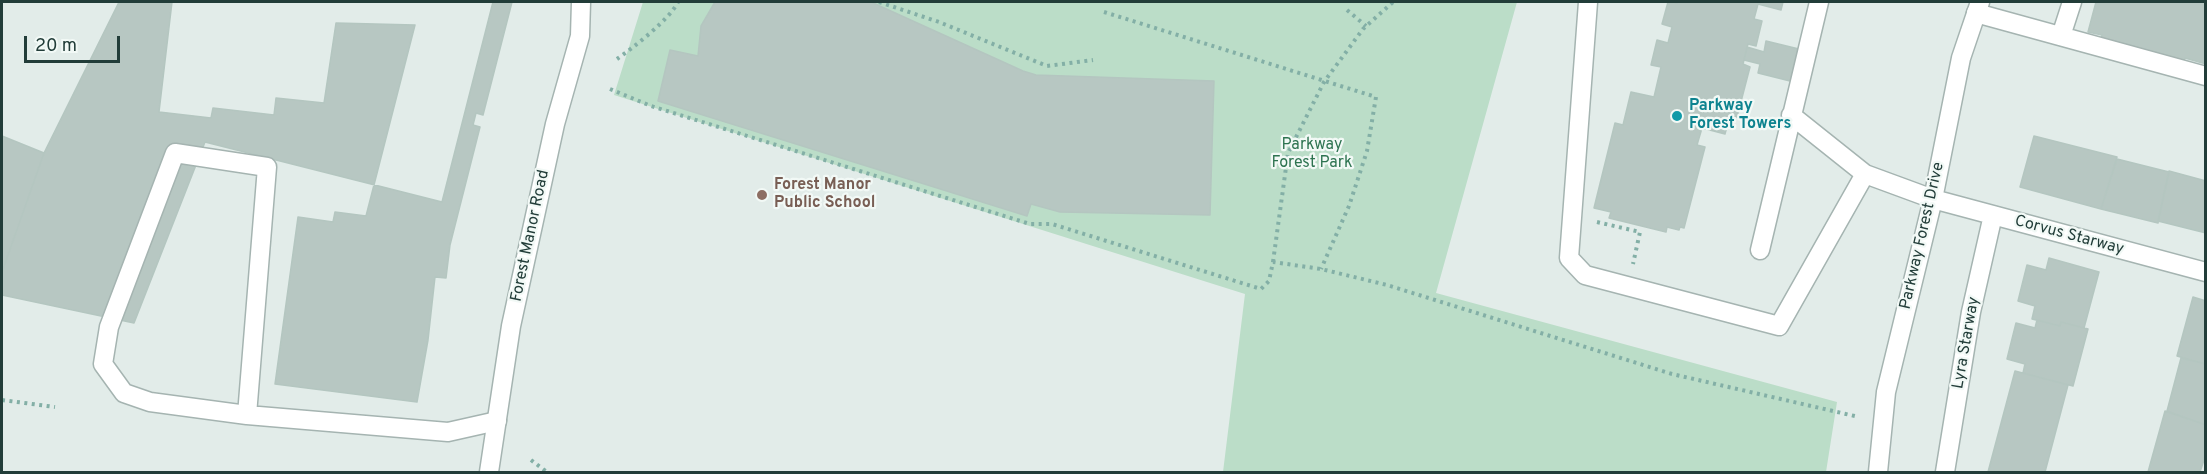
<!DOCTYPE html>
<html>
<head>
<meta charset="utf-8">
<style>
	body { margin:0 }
	#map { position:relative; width:2207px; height:474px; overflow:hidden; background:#e2ece9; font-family:Overpass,sans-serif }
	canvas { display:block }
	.frame { position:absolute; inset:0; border:3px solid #223d39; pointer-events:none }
	.scale { position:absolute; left:24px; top:36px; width:96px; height:27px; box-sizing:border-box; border:3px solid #223d39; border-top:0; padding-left:8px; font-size:18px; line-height:21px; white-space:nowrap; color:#223d39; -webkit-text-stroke:4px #f2f9f6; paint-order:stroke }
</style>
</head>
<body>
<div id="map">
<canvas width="2207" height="474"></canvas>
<div class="frame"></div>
<div class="scale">20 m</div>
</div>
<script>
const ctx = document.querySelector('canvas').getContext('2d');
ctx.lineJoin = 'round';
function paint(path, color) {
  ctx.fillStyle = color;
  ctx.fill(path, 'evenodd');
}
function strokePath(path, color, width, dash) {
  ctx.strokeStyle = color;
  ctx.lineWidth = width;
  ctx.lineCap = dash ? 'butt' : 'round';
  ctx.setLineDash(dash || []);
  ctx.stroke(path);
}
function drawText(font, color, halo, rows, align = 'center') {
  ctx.font = font + ' Overpass,sans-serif';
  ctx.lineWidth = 4.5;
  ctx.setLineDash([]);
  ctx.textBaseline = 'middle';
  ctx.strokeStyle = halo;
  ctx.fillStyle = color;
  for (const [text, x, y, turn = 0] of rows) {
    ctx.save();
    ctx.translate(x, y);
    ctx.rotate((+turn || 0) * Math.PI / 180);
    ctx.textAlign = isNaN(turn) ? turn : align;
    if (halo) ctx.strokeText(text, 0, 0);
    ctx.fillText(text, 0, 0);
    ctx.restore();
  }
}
paint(new Path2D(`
	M643,2h874l-81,291 401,109 -11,70h-603l22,-178 -631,-199z`), '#bbddc8');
const building = new Path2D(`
	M2,2h491l-51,200 -237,-60 -71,181 -132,-28v-23l42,-119 -42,-17z
	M2,2h117l-75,151 -42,-17z
	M172,2h340l-29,113 -7,-2 -3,12 7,2 -30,118 -4,33 -11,-1 -7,63 -11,62 -142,-18 23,-167 35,5 2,-10 31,4 49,-191 -79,-2 -12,80 -48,-5 -2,17 -61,-7 -2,10 -52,-6z
	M715,2h156l152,69 13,4 178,6 -4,134 -150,-3 -29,-8 -4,12 -369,-115 12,-51 28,6 3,-30z
	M1668,2l9,1 1,-1h105l-2,8 -23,-6 -4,15 8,2 -6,25 -8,-2 -5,20 7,3 -13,50 -7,-2 -5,19 -23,-6 -5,17 8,2 -21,81 -4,-1 -1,3 -12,-3 -1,5 -57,-14 2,-6 -17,-4 21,-85 8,2 8,-33 23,5 7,-30 -10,-2 6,-25 11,3 4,-16 -10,-3z
	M2096,2h110v62l-21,-6 -1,3 -83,-22 1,-4 -14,-3z
	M1766,41l37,9 -9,32 -36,-9 2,-9 -16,-4 3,-13 17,5z
	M2,136l42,17 -42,119z
	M2034,136l83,21 -16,52 -81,-22z
	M2117,159l52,13 -11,51 -57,-14z
	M2169,171l37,10v52l-48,-12z
	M2049,258l50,14 -15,56 -23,-6 -1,4 -28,-7 3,-13 -17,-5 9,-36 19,5z
	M2193,297l13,4 -1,63 -28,-8z
	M2037,320l23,6 1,-4 27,7 -15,57 -50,-13 2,-9 -18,-5 9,-36 19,5z
	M2181,358l25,6v61l-39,-14z
	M2015,371l53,14 -23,87h-57z
	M2165,411l41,14v29l-6,18h-52z`);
paint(building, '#b7c7c2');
strokePath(building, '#b4c6c0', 1.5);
const service = new Path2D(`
	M1588,2l-19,256 16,17 194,51 86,-152
	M1976,13l230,63
	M2061,36l11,-34
	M1791,115l74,59 68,25
	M1760,250l59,-248
	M247,415l20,-248 -92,-14 -66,174 -6,37 21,29 26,9 97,13 201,17 49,-11`);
const minor = new Path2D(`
	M1933,199l273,73
	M489,472l22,-146 44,-202 25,-88 1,-34
	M1878,472l8,-80 47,-193 28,-141 19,-56
	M1945,472l26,-160 22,-97`);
strokePath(service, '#a5b4b1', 21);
strokePath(minor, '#a5b4b1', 21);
strokePath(new Path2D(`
	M879,2l60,20 108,44 46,-6
	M1347,10l19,16
	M1104,12l272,85 -9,54 -18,55 -28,63
	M617,59c17,-12 52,-39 61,-57
	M610,89l41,17 379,118h22l209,65 8,-8 4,-19 48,7 66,16 285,89 187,43
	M1597,222l43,10 -7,32
	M1273,262l15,-109 36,-71 39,-53 30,-27
	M2,400l53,7
	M531,460l16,12`), '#83afa6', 4, [3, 4.5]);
strokePath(service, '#fff', 18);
strokePath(minor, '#fff', 18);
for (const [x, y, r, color] of [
	[1677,116,6,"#0f9aa8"],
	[762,195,6,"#8d6e63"]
]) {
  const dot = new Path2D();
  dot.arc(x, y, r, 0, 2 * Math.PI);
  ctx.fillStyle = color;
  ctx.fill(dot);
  strokePath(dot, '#f2f9f6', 2);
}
drawText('bold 16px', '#0d838f', '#f2f9f6', [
	["Parkway",1689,107],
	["Forest Towers",1689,125]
], 'left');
drawText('16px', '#2d7350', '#f2f9f6', [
	["Parkway",1312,146],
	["Forest Park",1312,164]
]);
drawText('bold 16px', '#785e54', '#f2f9f6', [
	["Forest Manor",774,186],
	["Public School",774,204]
], 'left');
drawText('16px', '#223d39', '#f2f9f6', [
	["Forest Manor Road",531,236,-78],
	["Parkway Forest Drive",1923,236,-77],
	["Corvus Starway",2069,236,15],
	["Lyra Starway",1967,343,-80]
]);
</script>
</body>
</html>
